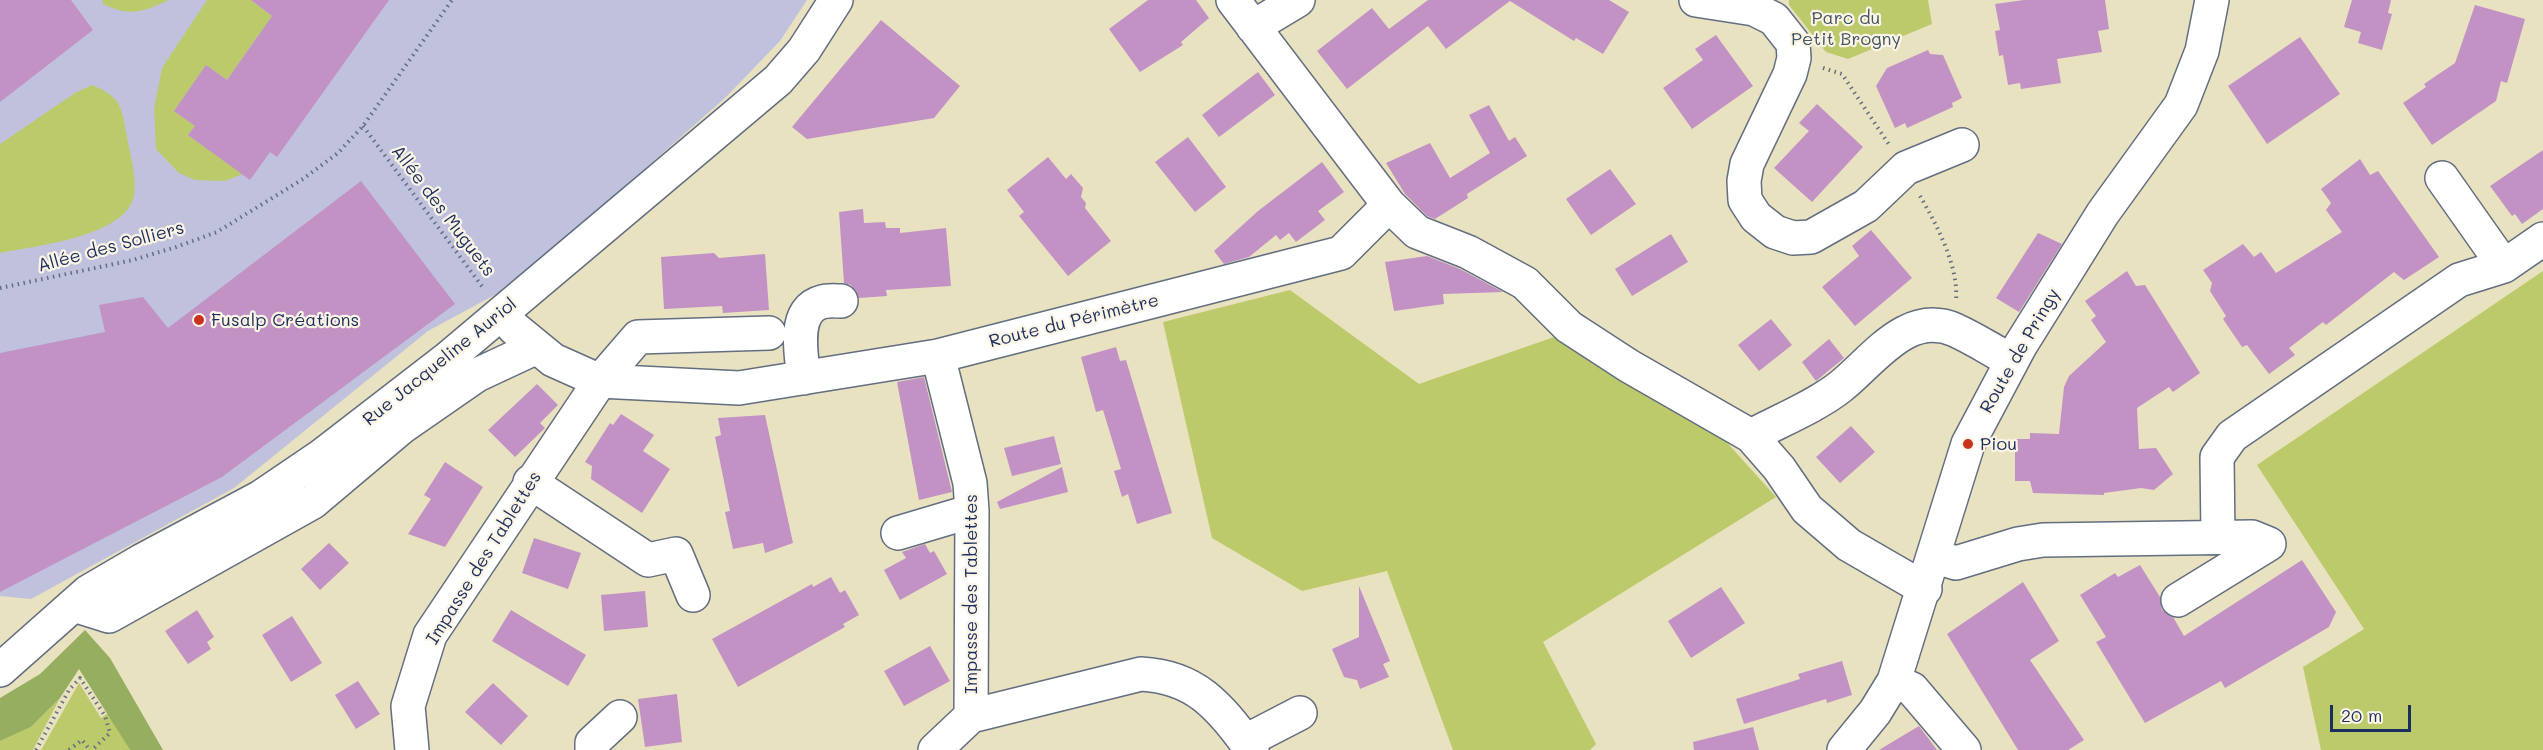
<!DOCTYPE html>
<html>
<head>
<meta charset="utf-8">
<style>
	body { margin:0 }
	#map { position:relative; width:2543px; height:750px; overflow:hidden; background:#e9e2c0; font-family:Mali,sans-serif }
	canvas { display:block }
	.scale { position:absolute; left:2330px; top:705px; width:81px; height:27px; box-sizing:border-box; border:3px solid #1b2f5e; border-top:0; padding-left:8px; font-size:18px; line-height:21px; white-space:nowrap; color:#1b2f5e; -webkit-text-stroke:4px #fcf5e5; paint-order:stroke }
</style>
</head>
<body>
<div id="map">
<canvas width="2543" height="750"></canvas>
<div class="scale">20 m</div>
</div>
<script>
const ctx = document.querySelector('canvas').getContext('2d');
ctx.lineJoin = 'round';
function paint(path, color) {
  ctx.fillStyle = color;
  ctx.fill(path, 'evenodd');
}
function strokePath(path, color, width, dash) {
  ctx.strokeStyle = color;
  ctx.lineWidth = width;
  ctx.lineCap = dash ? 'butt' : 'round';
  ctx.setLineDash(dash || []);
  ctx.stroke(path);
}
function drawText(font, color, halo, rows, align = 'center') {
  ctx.font = font + ' Mali,sans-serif';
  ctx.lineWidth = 4.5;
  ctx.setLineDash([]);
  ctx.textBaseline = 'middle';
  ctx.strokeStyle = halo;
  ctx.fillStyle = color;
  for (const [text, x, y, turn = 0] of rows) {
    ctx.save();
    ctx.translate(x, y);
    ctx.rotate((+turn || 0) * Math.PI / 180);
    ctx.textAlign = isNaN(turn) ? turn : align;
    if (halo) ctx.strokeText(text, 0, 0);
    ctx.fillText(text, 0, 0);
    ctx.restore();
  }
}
paint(new Path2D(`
	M0,0h807l-27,41 -54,56 -211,187 -87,47 -194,157 -203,111 -31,-3z`), '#c0c2dd');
paint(new Path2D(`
	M102,0h67c-26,12 -39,17 -66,4z
	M207,0h44l21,16 -45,64 -21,-15 -32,46 21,15 -7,9 55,39 -18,7 -30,-1 -16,-7 -23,-24 -2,-40 8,-41z
	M1789,0h139l4,24 -84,35 -22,-7 -37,-47z
	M92,85c33,14 29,24 36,57 3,17 9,36 6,54 -9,41 -100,50 -134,57v-109l75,-51z
	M2543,271v479h-222l-18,-83 61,-38 -107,-164z
	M1290,290l129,94 138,-48 165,101 54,60 -233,145 53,102 -6,6h-137l-66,-179 -85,20 -90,-53 -49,-216z
	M79,683l22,35 7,-5 22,37h-89z
	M60,698l-27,52h-33v-9l31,-14z`), '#bcca6c');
paint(new Path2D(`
	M85,630l25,28 53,92h-33l-51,-81 -19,29 -29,29 -31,14v-43l40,-24z`), '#95ae60');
paint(new Path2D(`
	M0,0h71l22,30 -93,72z
	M251,0h138l-112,157 -7,-5 -20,28 -62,-45 7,-9 -21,-15 32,-46 21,15 31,-44 14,-20z
	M1148,0h48l13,18 -28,24 2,3 -43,27 -31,-43z
	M1428,0h181l20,12 -26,42 -27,-16 -2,3 -64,-40 -64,48 -18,-23 -81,63 -30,-38 55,-43 17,21z
	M2024,0h81l4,29 -11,2 4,21 -45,7 4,24 -40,6 -1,-6 -12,2 -5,-30 -4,1 -4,-25 5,-1 -5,-26z
	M2352,0h39l-3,13 4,1 -10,36 -24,-7 3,-11 -17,-5z
	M2475,5l50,14 -18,64 -6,-2 -5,20 -64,44 -29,-42 23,-16 -2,-3 31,-21z
	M881,20l79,66 -26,32 -127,21 -15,-12z
	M1716,35l37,51 -61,43 -29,-41 40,-28 -8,-11z
	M2300,37l40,57 -73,50 -39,-58z
	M1928,50l2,4 13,1 19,43 -10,5 1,4 -46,21 -2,-5 -10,5 -19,-42 11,-18z
	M1258,72l17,23 -56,42 -17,-22z
	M1817,104l46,43 -51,55 -38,-34 35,-37 -10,-8z
	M1489,105l20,36 6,-4 12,19 -60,38 1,4 -33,21 -8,-3 -22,-22 -19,-31 44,-20 20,35 40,-25 -21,-38z
	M1188,137l38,50 -31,25 -40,-50z
	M2543,150v59l-21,15 -7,-10 -3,2 -22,-30z
	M1048,157l18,22 5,-5 12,14 -2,9 5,6 -1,5 26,33 -43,35 -49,-60 5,-4 -17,-22z
	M2360,159l10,16 8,-4 61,86 -35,23 -10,-8 -68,53 -3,-3 -34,26 6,7 -26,19 -22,-29 -5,2 -19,-28 3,-3 -16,-25 2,-8 -9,-13 40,-26 11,13 7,-5 15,21 66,-41 -16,-22 5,-7 -10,-14z
	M1322,162l22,30 -26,19 7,9 -29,22 -7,-9 -9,7 -4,-5 -27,22 -25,7 -10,-13 44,-40z
	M1610,169l26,35 -45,31 -25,-36z
	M361,181l94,123 -233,173 -222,115v-239l105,-21 -6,-27 44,-8 25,31z
	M863,209l1,14 21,-1 1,6h14v5l46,-5 5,58 -65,4 1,6 -28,2 -8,-13 -7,-2 -5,-71z
	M1871,230l41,48 -57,48 -33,-39 37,-31 -7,-10z
	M2038,233l24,11 -43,68 -23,-14z
	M1671,234l17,28 -56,34 -17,-27z
	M714,253l5,5 46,-4 4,56 -46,3 -1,-7 -58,3 -3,-52z
	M1427,256l33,13 43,23 -60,2 1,10 -50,7 -9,-49z
	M2127,271l9,15 9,-1 55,88 -27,19 -4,-5 -32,21 2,41 17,-1 17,26 -19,16 -13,-2 -37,5v2l-71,-2 -3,-12h-15v-42h15v-6l29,1 5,-47 5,-11 37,-34 -15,-22 5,-4 -11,-15z
	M1771,319l21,26 -33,26 -21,-26z
	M1829,339l15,19 -28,23 -14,-19z
	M1116,347l4,14 6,-1 46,153 -35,11 -9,-30 -6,3 -8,-26 7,-2 -18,-59 -7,2 -15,-55z
	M924,377l28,115 -33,8 -22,-118z
	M537,384l21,21 -18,18 5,5 -30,29 -27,-27z
	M621,414l33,21 -11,16 27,18 -28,44 -51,-34 1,-13 -7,-4 25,-39 3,2z
	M765,415l28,128 -28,10 -2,-10 -30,6 -8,-37 5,-1 -15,-74 6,-2 -3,-17z
	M1851,426l24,26 -35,31 -24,-26z
	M1054,436l7,28 -49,12 -8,-28z
	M445,462l38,25 -38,60 -37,-13 23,-35 -7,-4z
	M1062,467l6,25 -68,17 -3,-7z
	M534,538l47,15 -13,36 -46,-16z
	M329,543l20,20 -29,27 -19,-21z
	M925,544l5,9 4,-2 13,23 -47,26 -16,-30 22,-12 -4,-6z
	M2302,560l34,52 -7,15 -104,61 -4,-7 -76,42 -49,-81 10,-5 -26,-42 35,-22 3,4 22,-12 20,32 2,13 11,7 11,19z
	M831,577l9,16 5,-3 14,25 -16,9 2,3 -107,60 -26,-48 100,-55 1,3z
	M2023,582l36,59 -29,19 54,80 -16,10h-50l-71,-116z
	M1359,586l31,75 -7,3 6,13 -29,12 -3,-9 -13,-3 -12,-28 27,-12z
	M1721,587l24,36 -54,35 -23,-37z
	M645,591l3,36 -44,4 -3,-36z
	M197,610l17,27 -7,5 4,7 -23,15 -23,-33z
	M511,610l75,45 -18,31 -76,-45z
	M292,616l30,47 -31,19 -29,-47z
	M930,646l20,35 -46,25 -20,-35z
	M1842,661l10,34 -25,8 -1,-4 -82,25 -8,-25 64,-20 -2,-5z
	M358,681l22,33 -24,15 -21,-34z
	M493,683l35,33 -27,29 -36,-33z
	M677,694l5,48 -37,5 -7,-48z
	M1919,726l18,24h-58z
	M1753,727l6,23h-65l-1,-8z`), '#c292c5');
const minor = new Path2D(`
	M1696,0l58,9 20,10 19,24 1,15 -4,16 -43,90 -3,17 1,19 11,17 19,15 18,6 18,-1 55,-31 40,-38 56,-23
	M1253,27l45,-27
	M2442,178l62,88 39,-27
	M1389,205l28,27 51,20 57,31 44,44 60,39 122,70 28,32 28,41 42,36 76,44
	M502,313l12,15 39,32 47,21 139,7 199,-32 403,-103 48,-48 -156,-205
	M804,378c-3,-23 -12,-69 18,-76 6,-2 14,-1 19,-1
	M1751,436c28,-15 65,-30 89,-49 33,-26 67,-78 115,-57 20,9 38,21 57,31
	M530,482l118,78 28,-6 17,41
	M898,533l74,-22
	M2218,537l-1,-80 15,-21 227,-156 45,-14
	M1934,556l22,7 62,-19 25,-4 209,-3 17,7 -91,56
	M74,605l35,11 204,-114 89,-75 75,-52 60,-28
	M0,670l88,-78 53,-31 120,-64 59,-40 127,-98 331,-279 26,-30 32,-50
	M1894,681l18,8 52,61
	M971,716l170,-42c57,3 79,34 111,76
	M1246,741l54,-28
	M412,750l-4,-44 22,-71 170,-254 38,-44 131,-4
	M592,750v-7l28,-26
	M935,750l36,-34 1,-205 -2,-28 -32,-127
	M1844,750l31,-38 19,-31 74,-237 52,-98 83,-133 78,-108 21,-54 10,-51`);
strokePath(minor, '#636e80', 36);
strokePath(new Path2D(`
	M1823,68l19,6 48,72
	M363,126l121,163
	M1920,196c17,29 39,71 36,105
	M0,288l133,-28 43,-13 41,-15 86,-53 35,-26 25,-27 89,-126
	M36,750l33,-60 11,-12 25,38 5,17 -18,17
	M69,750l13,-10 8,10`), '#636e80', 4, [1.5, 4.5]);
strokePath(minor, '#fff', 33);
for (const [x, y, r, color] of [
	[199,320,6,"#c8321e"],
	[1968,444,6,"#c8321e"]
]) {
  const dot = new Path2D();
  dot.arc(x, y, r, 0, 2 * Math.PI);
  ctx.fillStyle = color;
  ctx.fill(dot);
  strokePath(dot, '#fcf5e5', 2);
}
drawText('18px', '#435662', '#fcf5e5', [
	["Parc du",1846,18],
	["Petit Brogny",1846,39]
]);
drawText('18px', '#1b2f5e', '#fcf5e5', [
	["Allée des Muguets",443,211,53],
	["Allée des Solliers",111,247,-15],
	["Route du Périmètre",1074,321,-14],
	["Route de Pringy",2020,351,-60],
	["Rue Jacqueline Auriol",440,362,-39],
	["Impasse des Tablettes",484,558,-58],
	["Impasse des Tablettes",971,594,-90]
]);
drawText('18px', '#1b2f5e', '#fcf5e5', [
	["Fusalp Créations",211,320],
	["Piou",1980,444]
], 'left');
</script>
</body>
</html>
